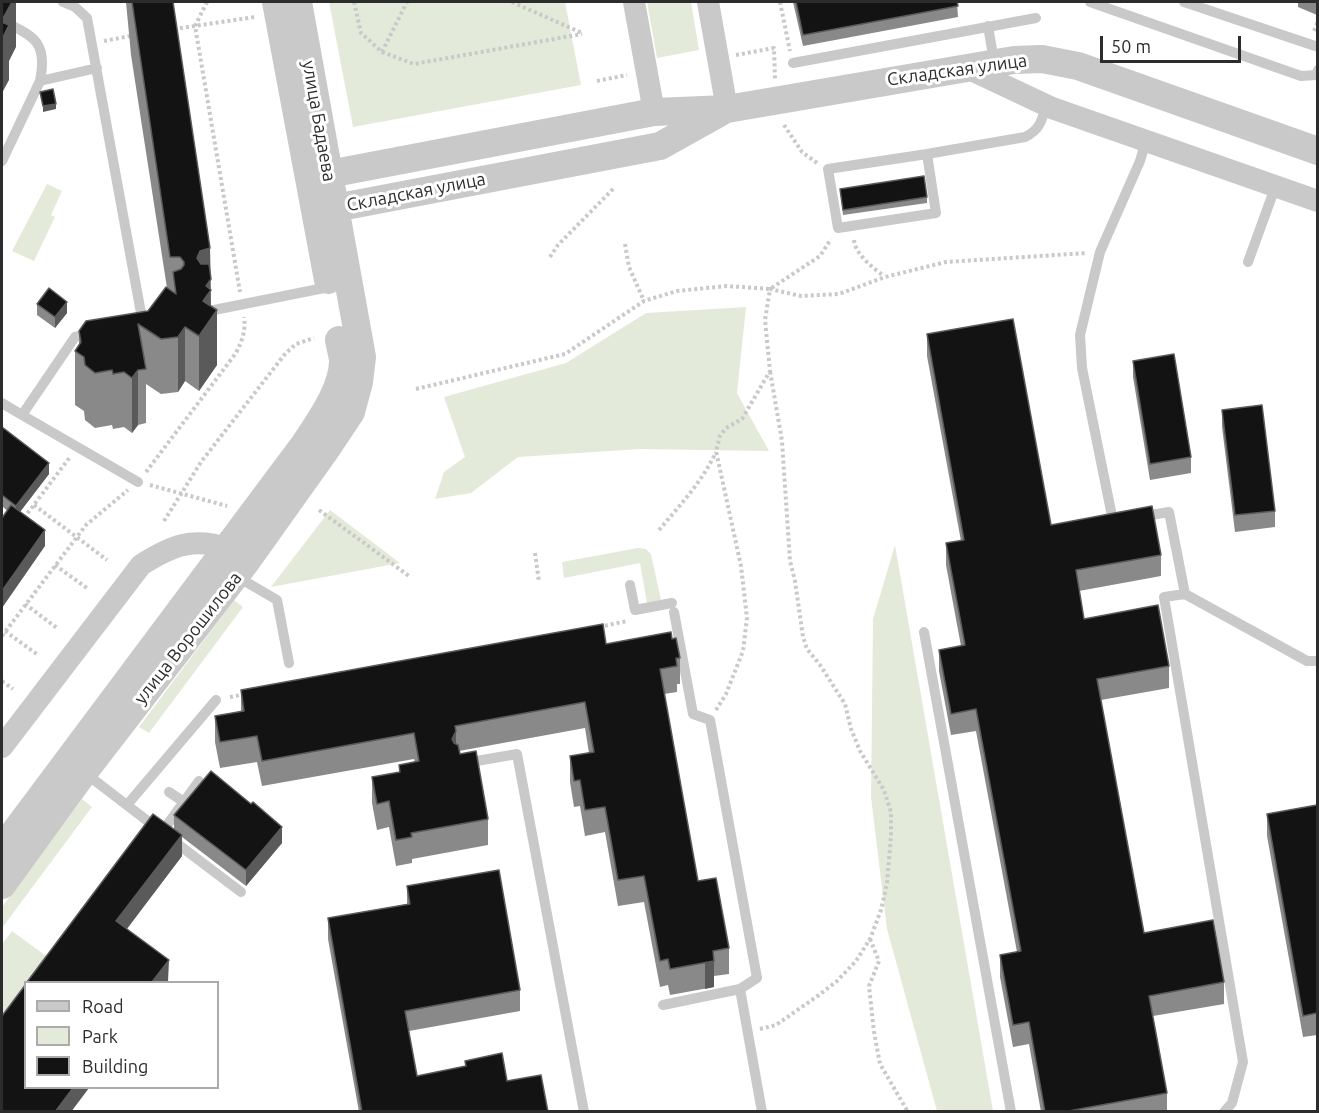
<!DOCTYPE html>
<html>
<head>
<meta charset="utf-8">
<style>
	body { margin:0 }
	#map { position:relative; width:1319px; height:1113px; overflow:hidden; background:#fff; font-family:Ubuntu,sans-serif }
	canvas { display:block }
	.frame { position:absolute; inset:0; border:3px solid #2c2c2c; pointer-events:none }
	.legend { position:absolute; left:24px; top:981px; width:195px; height:108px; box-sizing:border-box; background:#fff; border:2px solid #ababab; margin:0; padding:8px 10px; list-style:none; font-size:18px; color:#2c2c2c }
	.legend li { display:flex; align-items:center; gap:12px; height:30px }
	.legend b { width:30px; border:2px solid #ababab }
	.scale { position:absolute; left:1100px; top:36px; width:141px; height:27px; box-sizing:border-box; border:3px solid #2c2c2c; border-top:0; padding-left:8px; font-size:18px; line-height:21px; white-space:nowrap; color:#2c2c2c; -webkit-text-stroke:4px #fff; paint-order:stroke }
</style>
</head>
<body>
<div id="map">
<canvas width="1319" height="1113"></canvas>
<div class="frame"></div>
<ul class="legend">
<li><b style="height:8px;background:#c9c9c9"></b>Road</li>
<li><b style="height:16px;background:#e4ead9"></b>Park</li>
<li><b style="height:16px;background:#131313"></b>Building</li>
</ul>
<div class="scale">50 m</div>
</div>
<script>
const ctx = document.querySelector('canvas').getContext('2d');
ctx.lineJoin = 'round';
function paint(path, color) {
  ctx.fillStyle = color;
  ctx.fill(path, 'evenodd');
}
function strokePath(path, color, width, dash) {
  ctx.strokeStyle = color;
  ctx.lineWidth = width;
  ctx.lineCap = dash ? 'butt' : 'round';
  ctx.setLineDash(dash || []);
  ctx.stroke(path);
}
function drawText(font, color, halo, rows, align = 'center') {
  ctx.font = font + ' Ubuntu,sans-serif';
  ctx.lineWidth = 6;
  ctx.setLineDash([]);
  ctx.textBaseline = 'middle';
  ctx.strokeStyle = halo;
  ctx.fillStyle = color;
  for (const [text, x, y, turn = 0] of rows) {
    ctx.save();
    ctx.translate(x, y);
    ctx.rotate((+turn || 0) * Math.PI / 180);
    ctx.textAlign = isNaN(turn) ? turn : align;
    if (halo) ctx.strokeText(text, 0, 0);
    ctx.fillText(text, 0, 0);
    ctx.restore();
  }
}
paint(new Path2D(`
	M329,2h236l16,83 -228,42z
	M647,2h44l8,48 -42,8z
	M47,184l15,7 -11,24 4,2 -21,44 -22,-10z
	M746,307l-9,86 32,58 -129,-2 -122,8 -47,36 -36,6 9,-27 21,-15 -21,-60 122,-34 80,-50z
	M330,510l70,53 -129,24z
	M895,545l98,566h-56l-50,-182 -16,-132 2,-178z
	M638,548l8,1 5,5 10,46 -14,3 -7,-40 -76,15 -2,-16z
	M234,600l9,7 -94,126 -10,-6z
	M82,799l10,8 -90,121v-21z
	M12,931l45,33 -14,18h-17l-1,24 -23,32v-94z`), '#e4ead9');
strokePath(new Path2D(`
	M207,2l-12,24 45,266
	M354,2l7,31 21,19 32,12 168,-30
	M512,2l70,31
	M780,2l10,49
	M174,29l81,-12
	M1314,31l4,-10
	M104,41l26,-5
	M382,52l25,-50
	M736,55l38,-7 1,32
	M597,81l30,-6
	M784,125l18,27 15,11
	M854,240c1,14 19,28 30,36
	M625,244l4,23 15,34
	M550,257l8,-12 57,-58
	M416,389l149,-35 79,-53 33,-10 50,-5 43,3 50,-33 11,-17
	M146,472l90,-119c6,-12 10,-22 8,-36
	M150,485l77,21
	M34,505l73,55
	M319,510l90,66
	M24,518l46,-61
	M164,521l37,-59 84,-108 11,-10 18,-6
	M659,530c21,-25 43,-48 57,-78
	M535,553l4,29
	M55,565l32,23
	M25,604l32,24
	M599,627l28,-6
	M5,631l33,24
	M2,636l84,-111 42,-35
	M2,681l11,8
	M230,697l16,-3
	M716,710l10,-16 17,-43 4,-33 -6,-52 -25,-115 4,-15 6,-8 16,-9 28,-48 -5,-51 5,-31 31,7 38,-2 46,-17 61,-15 141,-9
	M870,939l9,22 -10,25 5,46 6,32 28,48
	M760,1029l16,-4 43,-30 18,-14 19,-20 14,-22 11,-29 6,-27 4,-47v-24l-7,-22 -24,-39 -9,-22 -6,-25 -25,-39 -13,-16 -4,-12 -8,-56 -5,-20 -8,-120 -12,-70`), '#c9c9c9', 4, [3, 3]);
strokePath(new Path2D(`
	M63,2l12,5 12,11 56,306 2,-1
	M1090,2l211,74 15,-1 2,-5
	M1184,2l134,45
	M2,21c32,15 46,21 38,60
	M988,26l6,35
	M793,63l243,-45
	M927,154l9,59 -98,15 -10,-59z
	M927,154l98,-17c15,-7 17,-17 21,-31
	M2,161l38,-80 57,-13
	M1248,262l28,-77
	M204,312l125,-25
	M93,333l-18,4 -53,78 116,67
	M2,403l20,12
	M1139,517l30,-5 16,82 122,67h11
	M1113,521l-31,-153 -2,-33 20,-83 40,-91 6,-20
	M236,576l41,24 12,63
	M630,585l5,25 37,-7
	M1185,594l-21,3 79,465 -11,41 -8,9
	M924,632l87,480
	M465,763l52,-9 67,358
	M85,773l73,56
	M169,792l15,10
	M127,805l89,-105
	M162,832l37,-51
	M171,839l70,53
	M740,989l22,123
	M663,1005l77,-16 17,-11 -47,-258 -17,-6 -19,-102`), '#c9c9c9', 10);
strokePath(new Path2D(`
	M634,2l20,110
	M708,2l19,107
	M965,67l87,41 266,93
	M2,747l139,-182c30,-19 50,-28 86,-17`), '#c9c9c9', 22);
strokePath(new Path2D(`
	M276,2l52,278
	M313,200l16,-26 325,-62 73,-3 287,-49 28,-1 36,7 240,85
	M318,202l17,6 325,-62 61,-34
	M2,849l302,-404c15,-23 40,-57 39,-86 -1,-6 -3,-13 -4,-19
	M2,885l82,-113 162,-210 79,-111 26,-39 8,-30 3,-25 -64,-355`), '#c9c9c9', 28);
paint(new Path2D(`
	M126,2h47l37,246 1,58 6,59 -18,26 -14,-10 -7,11 -17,2 -15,-10v39l-8,2 -6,8 -8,-6 -11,2 -1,-4 -17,3 -10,-8 -1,-9 -9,-6v-54l4,-6v-14l69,-20 19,-23 -36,-233z
	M793,2h164l1,15 -155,29z
	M1298,2h19v13l-19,-8z
	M840,189l87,8v6l-84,12z
	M37,304l30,9 -12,15 -18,-13z
	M927,334l124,191 110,30v21l-82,15 5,28 85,47v22l-68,12 43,233 80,49v22l-71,12 14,77v19h-126l-12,-68 -16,3 -13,-70v-22l17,-3 -41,-221 -25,4 -12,-64v-21l22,-4 -15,-81v-22l15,-2 -34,-185z
	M1133,361l58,96v16l-41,7 -17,-103z
	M1222,410l53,101v16l-40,5 -13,-105z
	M2,427l47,47 -29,38 25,34 -43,-40z
	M672,639l8,19v26h-3v8l-13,2 34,187 31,67v26l-15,2v11l-44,8 -2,-10 -8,2 -16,-85 -26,4 -13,-74 -20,4 -5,-30 -6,1 -4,-25v-26l19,-3 -4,-25 -126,23 29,68v26l-76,14v4l-16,3 -7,-39 -12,3 -5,-27v-26l27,-5v-7l16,-3 -1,-3 -152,27 -5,-24 -37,6 -5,-26v-26l26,-5v-21l365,-46z
	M1317,805v230l-14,2 -36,-201v-22z
	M174,815l108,28 -36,43 -64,-49v19l-55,73 41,53h-141l147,-153z
	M407,886l113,104v21l-111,20 8,45 48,-10v-5l42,20 41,31h-189l-31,-173v-21l79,-14z`), '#898989');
paint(new Path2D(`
	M12,2h4v45l-7,14v19l-7,13v-73z
	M56,104v5l-13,3v-6z
	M210,248l1,71 6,-9v55l-18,26v-55l-2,-78 3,-7z
	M67,302v11l-12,15v-11z
	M185,327v54l-7,11v-55z
	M138,370v55l-6,8v-55z
	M49,463v11l-33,43v-11z
	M45,530v16l-43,62v-17z
	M456,731v26l-4,-18z
	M282,827v16l-36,43v-16z
	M182,835v21l-66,87v-22z
	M169,960l-1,22h-16z
	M714,961v26l-9,2v-26z
	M73,1088h16l-18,24h-16z`), '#5a5a5a');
const building = new Path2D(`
	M2,2h10l-10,18z
	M132,2h41l37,246 -10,3 -3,7 4,6h8l2,15 -5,7 5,4 -8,11 14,9 -18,26 -14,-9 -7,10 -17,2 -23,-15 8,45 -8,1 -6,8 -8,-6 -11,2 -1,-4 -17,3 -10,-8 -1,-8 -9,-6 6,-9 -2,-11 7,-10 62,-10 18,-24 10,7 -3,-22 8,-3 3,-4v-3l-4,-5h-10z
	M796,2h161l1,4 -155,29z
	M2,22l7,3 -7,14z
	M53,89l3,15 -13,2 -3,-14z
	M924,176l3,21 -84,13 -3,-21z
	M49,288l18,14 -12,15 -18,-13z
	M1013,319l38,206 101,-19 9,49 -85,15 8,49 74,-14 11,61 -72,13 47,254 69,-13 11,62 -75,14 18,97 -104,19h-18l-16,-90 -16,3 -13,-70 21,-4 -45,-242 -25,5 -12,-64 26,-5 -19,-102 18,-3 -37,-206z
	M1174,354l17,103 -41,7 -17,-103z
	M1262,405l13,106 -40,4 -13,-105z
	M2,427l47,36 -33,43 -14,-11z
	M11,505l34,25 -43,61v-73z
	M603,624l3,20 65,-12 1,7 4,-1 4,20h-4l1,8 -17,3 38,212 18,-3 13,70 -16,3 1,10 -44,8 -2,-10 -8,2 -16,-85 -26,4 -13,-73 -20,3 -5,-30 -6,1 -4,-25 24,-4 -9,-50 -130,24 1,5 -4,8 2,4 4,2 2,9 16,-3 12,68 -77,14 1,4 -16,3 -7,-39 -12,3 -5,-27 28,-5 -1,-7 20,-4 -5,-28 -152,28 -5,-25 -37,6 -5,-26 29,-5 -3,-21z
	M211,771l40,33 2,-2 29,25 -36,43 -72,-55z
	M1317,805v208l-14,3 -36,-202z
	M153,814l29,21 -66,86 53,39 -17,22h-125z
	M499,870l21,120 -115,21 12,65 49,-10 -1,-5 37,-8 5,28 34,-6 7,37h-186l-34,-194 82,-14 -3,-18z
	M26,984v104h47l-18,24h-53v-96z`);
paint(building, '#131313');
strokePath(building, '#5a5a5a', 1.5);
drawText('18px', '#2c2c2c', '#fff', [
	["Складская улица",957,70,-8],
	["улица Бадаева",319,121,80],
	["Складская улица",416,192,-11],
	["улица Ворошилова",188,638,-52]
]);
</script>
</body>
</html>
